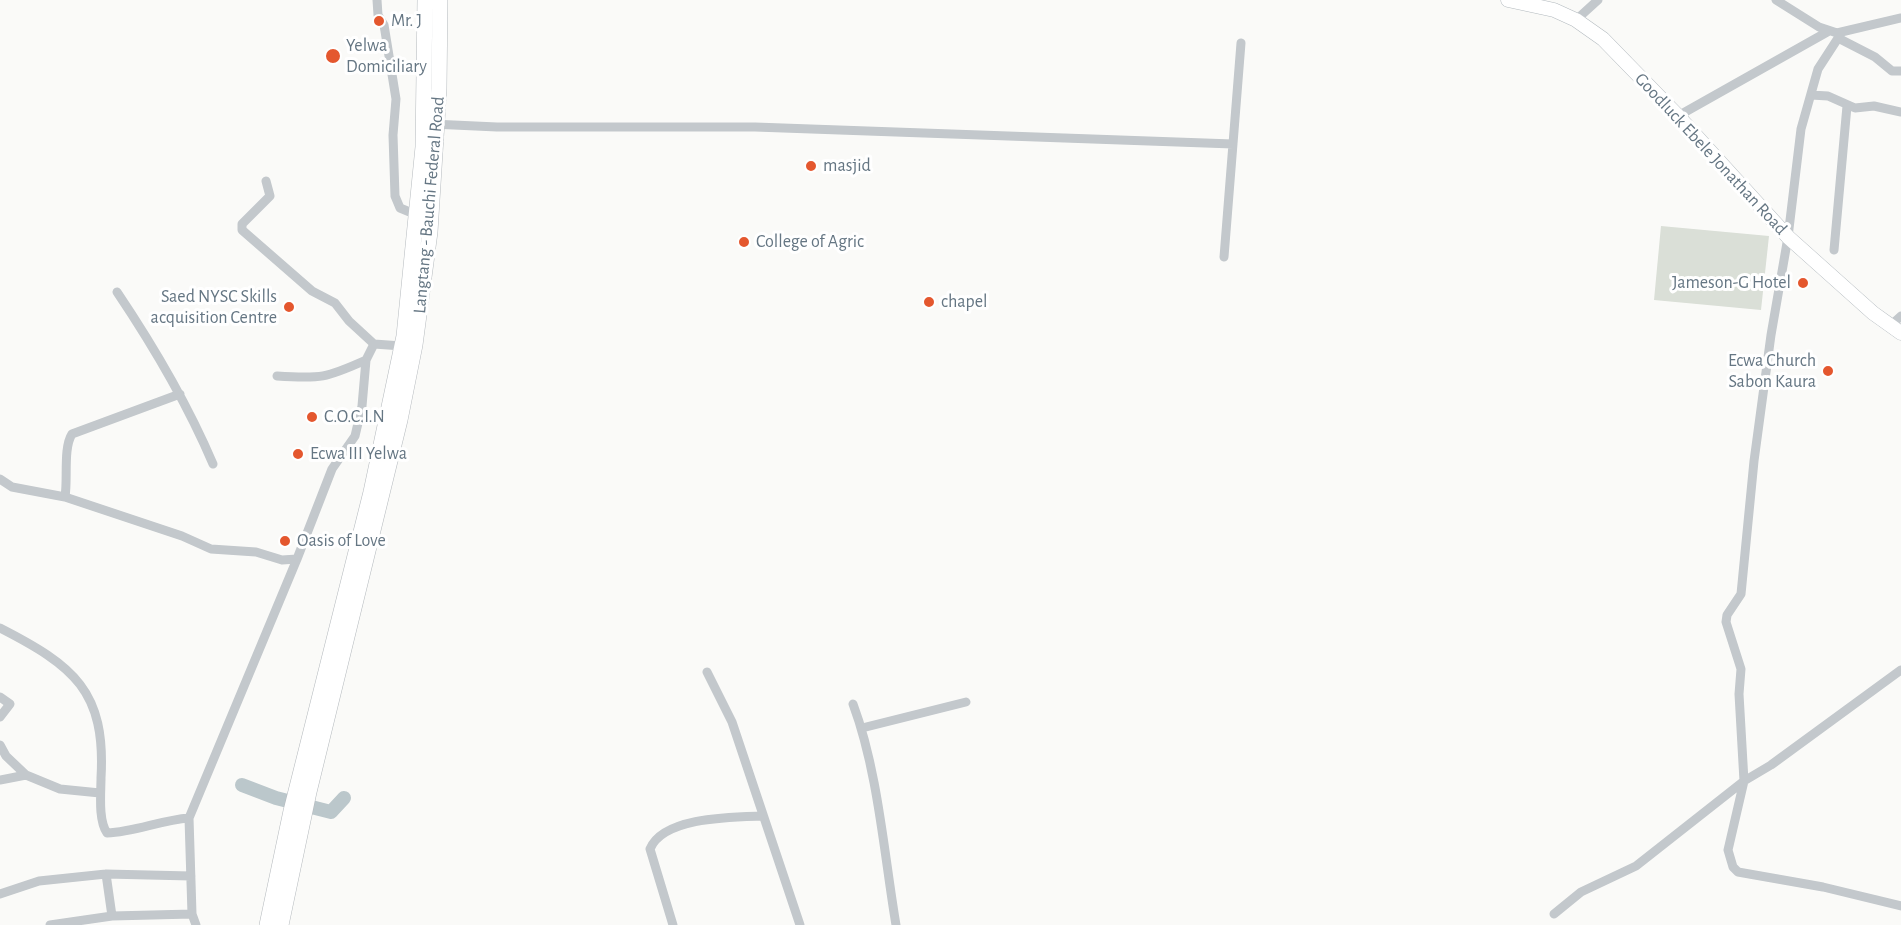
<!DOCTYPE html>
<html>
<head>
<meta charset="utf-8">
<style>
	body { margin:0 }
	canvas { display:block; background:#fafaf8 }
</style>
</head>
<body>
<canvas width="1901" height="925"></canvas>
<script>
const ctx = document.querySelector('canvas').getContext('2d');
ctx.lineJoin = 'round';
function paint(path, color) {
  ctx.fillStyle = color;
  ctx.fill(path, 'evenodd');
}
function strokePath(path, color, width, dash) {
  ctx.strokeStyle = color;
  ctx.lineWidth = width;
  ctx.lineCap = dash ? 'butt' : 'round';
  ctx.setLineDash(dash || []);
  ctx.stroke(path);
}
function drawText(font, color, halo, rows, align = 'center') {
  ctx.font = font + ' "Alegreya Sans",sans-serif';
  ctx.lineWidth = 6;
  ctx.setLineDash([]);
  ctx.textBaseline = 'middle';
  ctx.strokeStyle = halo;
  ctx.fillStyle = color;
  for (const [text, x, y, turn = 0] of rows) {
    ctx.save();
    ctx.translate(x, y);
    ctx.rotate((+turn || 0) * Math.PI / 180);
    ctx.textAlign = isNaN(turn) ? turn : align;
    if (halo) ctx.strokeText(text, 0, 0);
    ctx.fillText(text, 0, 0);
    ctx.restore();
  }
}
paint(new Path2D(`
	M1661,226l108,10 -8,74 -107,-10z`), '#dadfd7');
strokePath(new Path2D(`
	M242,785l34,13 55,14 13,-14`), '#bbc7cb', 14);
const secondary = new Path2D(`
	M1508,0l46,10 22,10 27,19 75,77 110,121 85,76 28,20`);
const primary = new Path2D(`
	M267,925l24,-114 80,-319 33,-156 19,-189 2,-147
	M281,925l28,-133 91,-372 15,-75 15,-113 9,-143 1,-89`);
strokePath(secondary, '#b3babf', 15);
strokePath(primary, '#b5babe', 16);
strokePath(new Path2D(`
	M377,0l1,15 6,10 12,74 -3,36 2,61 5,12 17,7
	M1776,0l43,27 18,6 64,-15
	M1576,20l22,-20
	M1842,32l-24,37 -17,60 -13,108 -17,98 -17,126 -13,133 -14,21 -1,7 15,47 -2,25 5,87 -16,69 5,17 5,5 85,15 78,19
	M1838,38l37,19 17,14h9
	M1811,95l17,1 27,12 19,-2 27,6
	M1678,116l151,-85
	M432,124l65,3h258l478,17
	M266,181l4,15 -28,28v6l70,61 23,12 14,18 25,23 28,2
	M1834,250l13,-144
	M1224,257l17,-214
	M117,292c37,55 70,111 96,172
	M1891,325l10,-9
	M277,376c44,3 49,2 89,-16
	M180,394l-108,40c-9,14 -4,45 -7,63l117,39 29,13 45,3 26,8 15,-1 35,-90 23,-33 7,-30 4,-46 8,-16
	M0,479l12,8 53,10
	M0,628c74,38 106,63 101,150 0,15 -3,42 6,55 28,-1 54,-13 82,-15
	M707,672l25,50 68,203
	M0,697l10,7 -10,13
	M853,704c25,67 31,150 43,221
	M862,728l104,-26
	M0,745l6,11 20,19
	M0,780l26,-5 34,14 40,4
	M106,874l6,42
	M0,894l39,-13 67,-7 85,2
	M1554,914l27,-22 55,-26 108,-85 27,-16 130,-95
	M50,925l62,-9 80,-2
	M196,925l-4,-11 -3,-96 108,-259
	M673,925l-23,-76c13,-32 81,-32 112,-33`), '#c3c8cc', 9);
strokePath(secondary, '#fff', 14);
strokePath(primary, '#fff', 15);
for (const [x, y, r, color] of [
	[379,21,6,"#e4572e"],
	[333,56,8,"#e4572e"],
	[811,166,6,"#e4572e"],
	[744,242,6,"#e4572e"],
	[1803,283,6,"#e4572e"],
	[929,302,6,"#e4572e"],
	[289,307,6,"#e4572e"],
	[1828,371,6,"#e4572e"],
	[312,417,6,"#e4572e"],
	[298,454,6,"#e4572e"],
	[285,541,6,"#e4572e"]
]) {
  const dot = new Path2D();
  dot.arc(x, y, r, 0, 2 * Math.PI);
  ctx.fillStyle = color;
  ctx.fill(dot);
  strokePath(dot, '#fff', 2);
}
drawText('18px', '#657683', '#fff', [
	["Mr. J",391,21],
	["Yelwa",346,46],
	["Domiciliary",346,67],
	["masjid",823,166],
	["College of Agric",756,242],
	["Jameson-G Hotel",1791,283,"right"],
	["Saed NYSC Skills",277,297,"right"],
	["acquisition Centre",277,318,"right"],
	["chapel",941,302],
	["Ecwa Church",1816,361,"right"],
	["Sabon Kaura",1816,382,"right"],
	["C.O.C.I.N",324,417],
	["Ecwa III Yelwa",310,454],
	["Oasis of Love",297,541]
], 'left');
drawText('18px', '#657683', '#fff', [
	["Goodluck Ebele Jonathan Road",1711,154,47],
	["Langtang - Bauchi Federal Road",429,205,-85]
]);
</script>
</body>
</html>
